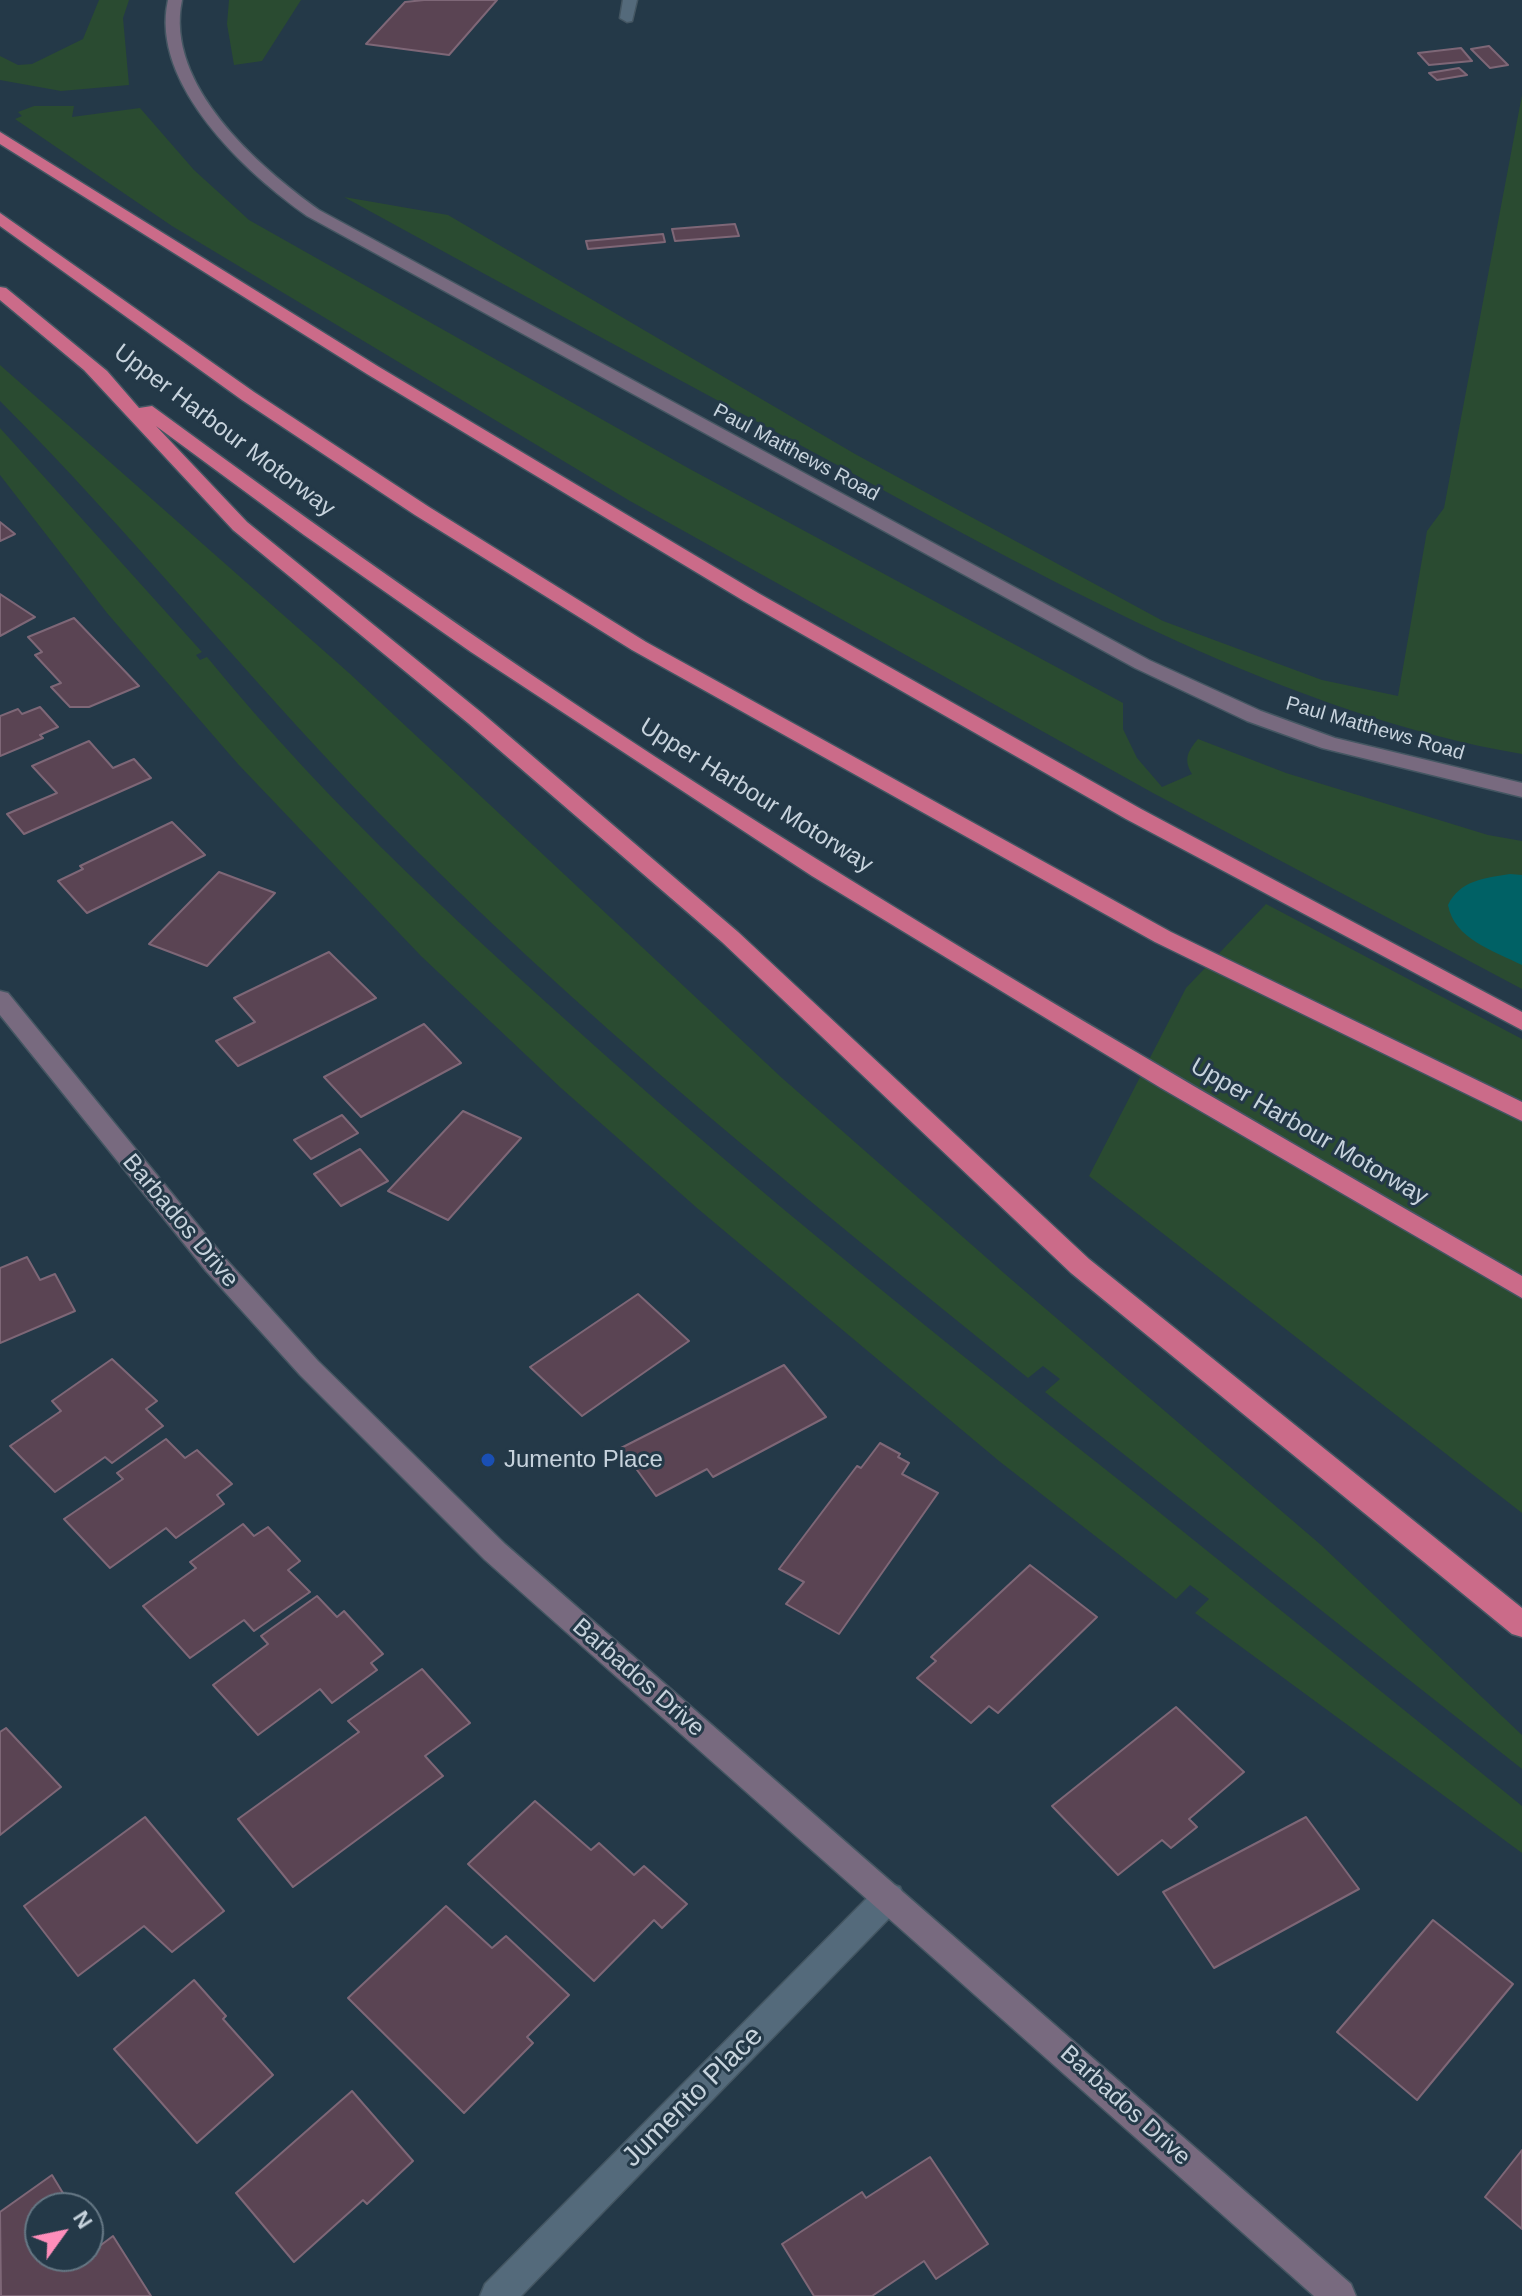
<!DOCTYPE html>
<html>
<head>
<meta charset="utf-8">
<style>
	body { margin:0 }
	#map { position:relative; width:1522px; height:2296px; overflow:hidden; background:#243948; font-family:Arial,sans-serif }
	canvas { display:block }
	.north { position:absolute; left:24px; top:2192px; width:80px; height:80px; box-sizing:border-box; background:#243948; border:2px solid #657784; border-radius:50%; rotate:57deg; font-size:22px; font-weight:700; line-height:32px; text-align:center; color:#c7d3dd }
	.north::after { content:''; display:block; margin:auto; width:28px; height:36px; background:#ff8ebb; clip-path:polygon(50% 0,100% 100%,50% 72%,0 100%) }
</style>
</head>
<body>
<div id="map">
<canvas width="1522" height="2296"></canvas>
<div class="north">N</div>
</div>
<script>
const ctx = document.querySelector('canvas').getContext('2d');
ctx.lineJoin = 'round';
function paint(path, color) {
  ctx.fillStyle = color;
  ctx.fill(path, 'evenodd');
}
function strokePath(path, color, width, dash) {
  ctx.strokeStyle = color;
  ctx.lineWidth = width;
  ctx.lineCap = dash ? 'butt' : 'round';
  ctx.setLineDash(dash || []);
  ctx.stroke(path);
}
function drawText(font, color, halo, rows, align = 'center') {
  ctx.font = font + ' Arial,sans-serif';
  ctx.lineWidth = 6;
  ctx.setLineDash([]);
  ctx.textBaseline = 'middle';
  ctx.strokeStyle = halo;
  ctx.fillStyle = color;
  for (const [text, x, y, turn = 0] of rows) {
    ctx.save();
    ctx.translate(x, y);
    ctx.rotate((+turn || 0) * Math.PI / 180);
    ctx.textAlign = isNaN(turn) ? turn : align;
    if (halo) ctx.strokeText(text, 0, 0);
    ctx.fillText(text, 0, 0);
    ctx.restore();
  }
}
paint(new Path2D(`
	M99,0h30l-6,18 6,67 -68,6 -61,-11v-24l18,9 14,-1 51,-25z
	M229,0h72l-39,61 -28,4 -7,-41z
	M1522,95v659c-232,-39 -465,-169 -670,-281 -169,-91 -339,-183 -508,-276l104,18 407,239 308,167 159,59 76,16 29,-165 17,-23z
	M34,106h40l-2,11 68,-9 54,62 55,50 439,248 435,235v26l14,29 25,29 30,-13c-9,-15 -4,-23 6,-35l88,34 202,62 34,6v148l-369,-196 -523,-292 -458,-275 -157,-107 7,-3 -4,-4z
	M0,365l349,308 433,405 223,196 316,271 201,190v34l-477,-377 15,-13 -17,-13 -15,12c-224,-181 -449,-361 -651,-567 -130,-133 -246,-279 -377,-410z
	M0,428l202,224 -6,3 4,5 7,-3c124,152 271,285 417,415 167,148 341,286 515,424 128,103 256,206 383,310v47l-327,-240 14,-14 -19,-14 -14,14 -177,-138 -302,-253 -136,-120 -140,-132 -183,-192 -131,-151 -107,-138z
	M1266,904l256,135v474l-433,-337 97,-188z`), '#2a4b31');
paint(new Path2D(`
	M1510,874l12,1v90c-28,-14 -68,-26 -74,-60 12,-25 37,-27 62,-31z`), '#006165');
const building = new Path2D(`
	M424,0h73l-48,55 -83,-11 39,-42z
	M1489,46l19,19 -18,3 -19,-19z
	M1461,48l11,13 -43,4 -11,-12z
	M1459,68l8,7 -30,5 -8,-7z
	M735,224l4,12 -64,5 -3,-12z
	M663,234l2,8 -77,7 -2,-8z
	M0,522l15,12 -15,7z
	M0,594l35,23 -35,19z
	M74,618l65,68 -50,21h-19l-19,-20 10,-4 -26,-28 7,-3 -14,-15z
	M40,707l18,20 -18,8 3,3 -43,18v-40l18,-7 4,5z
	M89,741l24,27 21,-9 17,19 -127,56 -17,-20 50,-21 -25,-27z
	M172,822l33,33 -118,58 -29,-32 25,-12 -3,-3z
	M219,872l56,21 -68,73 -58,-22z
	M329,952l47,46 -138,68 -22,-25 39,-19 -21,-24z
	M424,1024l37,39 -100,54 -37,-40z
	M463,1111l58,27 -73,82 -60,-29z
	M342,1115l16,18 -47,26 -17,-19z
	M360,1149l28,32 -47,25 -27,-32z
	M27,1257l13,23 15,-6 20,37 -75,32v-75z
	M638,1294l51,47 -107,75 -52,-49z
	M112,1359l45,42 -11,8 17,17 -51,37 -7,-6 -50,35 -45,-46 51,-35 -9,-10z
	M784,1365l42,52 -113,60 -6,-8 -51,27 -35,-48z
	M166,1439l19,19 12,-8 35,34 -15,11 7,9 -48,34 -10,-10 -56,40 -46,-49 59,-40 -6,-6z
	M880,1443l20,11 -2,3 11,6 -7,11 36,19 -99,141 -53,-30 18,-22 -25,-13 78,-103 4,2z
	M243,1524l11,12 14,-9 32,34 -12,9 22,22 -56,39 -10,-11 -54,38 -47,-52 53,-38 -6,-6z
	M1030,1565l67,52 -99,96 -9,-7 -18,17 -54,-45 19,-17 -5,-4z
	M317,1596l20,21 7,-6 39,43 -12,9 6,7 -45,33 -12,-14 -62,46 -45,-50 55,-41 -7,-8z
	M422,1669l48,54 -45,33 18,20 -150,111 -55,-68 121,-87 -11,-11z
	M1176,1707l68,65 -55,47 8,8 -26,21 -9,-8 -44,35 -66,-69z
	M6,1728l55,59 -61,48v-103z
	M535,1801l56,49 8,-7 35,32 10,-9 43,38 -25,24 -8,-8 -60,61 -126,-117z
	M145,1817l79,94 -52,41 -28,-26 -66,50 -54,-70z
	M1306,1817l53,72 -145,79 -51,-76z
	M446,1906l46,42 14,-12 63,59 -42,42 6,6 -69,70 -116,-115z
	M1433,1920l80,64 -96,116 -80,-68z
	M194,1980l32,36 -3,3 50,56 -76,68 -83,-94z
	M352,2091l61,70 -46,43 -4,-4 -69,62 -58,-69z
	M1522,2150v79l-37,-32z
	M930,2157l58,87 -52,35 -12,-18 -52,35h-58l-32,-52 80,-52 4,6z
	M52,2175l20,33h-32v48h48v-22l9,14 16,-12 38,60h-150l-1,-84z`);
paint(building, '#5a4453');
strokePath(building, '#7e6777', 2);
const lane = new Path2D(`
	M623,0h14l-5,21 -5,1 -7,-4z`);
const street = new Path2D(`
	M889,1883l11,4 4,10 -4,10 -379,389h-41l5,-12 393,-397z`);
const secondary = new Path2D(`
	M168,0h14c-18,85 76,166 137,210l830,450 112,51 74,27 187,45v14l-200,-49 -75,-27 -112,-53 -828,-452c-61,-43 -158,-132 -139,-216z
	M0,991l8,2 216,264 94,104 187,183 846,740 5,12h-42l-829,-736 -185,-185 -94,-104 -206,-256z`);
const highway = new Path2D(`
	M0,132l379,235 379,226 383,216 381,203v18l-396,-211 -382,-218 -377,-227 -367,-230z
	M0,213l254,179 175,115 217,135 525,290 351,170v19l-367,-179 -523,-292 -217,-135 -173,-115 -242,-174z
	M0,287l6,1 101,83 32,37 13,-2c165,121 331,239 502,350 283,183 576,352 868,520v22l-361,-210 -349,-212 -341,-224 -167,-117 -148,-109 91,96 235,191 256,219 351,327 433,349v29l-10,-3 -441,-361 -349,-331 -254,-219 -235,-193 -149,-160 -84,-70z`);
strokePath(lane, '#445662', 3);
strokePath(street, '#445662', 3);
strokePath(secondary, '#445662', 3);
strokePath(highway, '#445662', 3);
paint(lane, '#546a7b');
paint(street, '#546a7b');
paint(secondary, '#786a7f');
paint(highway, '#cb6b89');
for (const [x, y, r, color] of [
	[488,1460,8,"#1a4fb4"]
]) {
  const dot = new Path2D();
  dot.arc(x, y, r, 0, 2 * Math.PI);
  ctx.fillStyle = color;
  ctx.fill(dot);
  strokePath(dot, '#243948', 3);
}
drawText('20px', '#c7d3dd', '#243948', [
	["Paul Matthews Road",796,453,28],
	["Paul Matthews Road",1375,729,16]
]);
drawText('24px', '#c7d3dd', '#243948', [
	["Upper Harbour Motorway",224,431,37],
	["Upper Harbour Motorway",756,796,32],
	["Upper Harbour Motorway",1309,1132,30],
	["Barbados Drive",180,1221,50],
	["Barbados Drive",638,1678,41],
	["Barbados Drive",1125,2106,42]
]);
drawText('24px', '#c7d3dd', '#243948', [
	["Jumento Place",504,1460]
], 'left');
drawText('28px', '#c7d3dd', '#243948', [
	["Jumento Place",693,2097,-45]
]);
</script>
</body>
</html>
